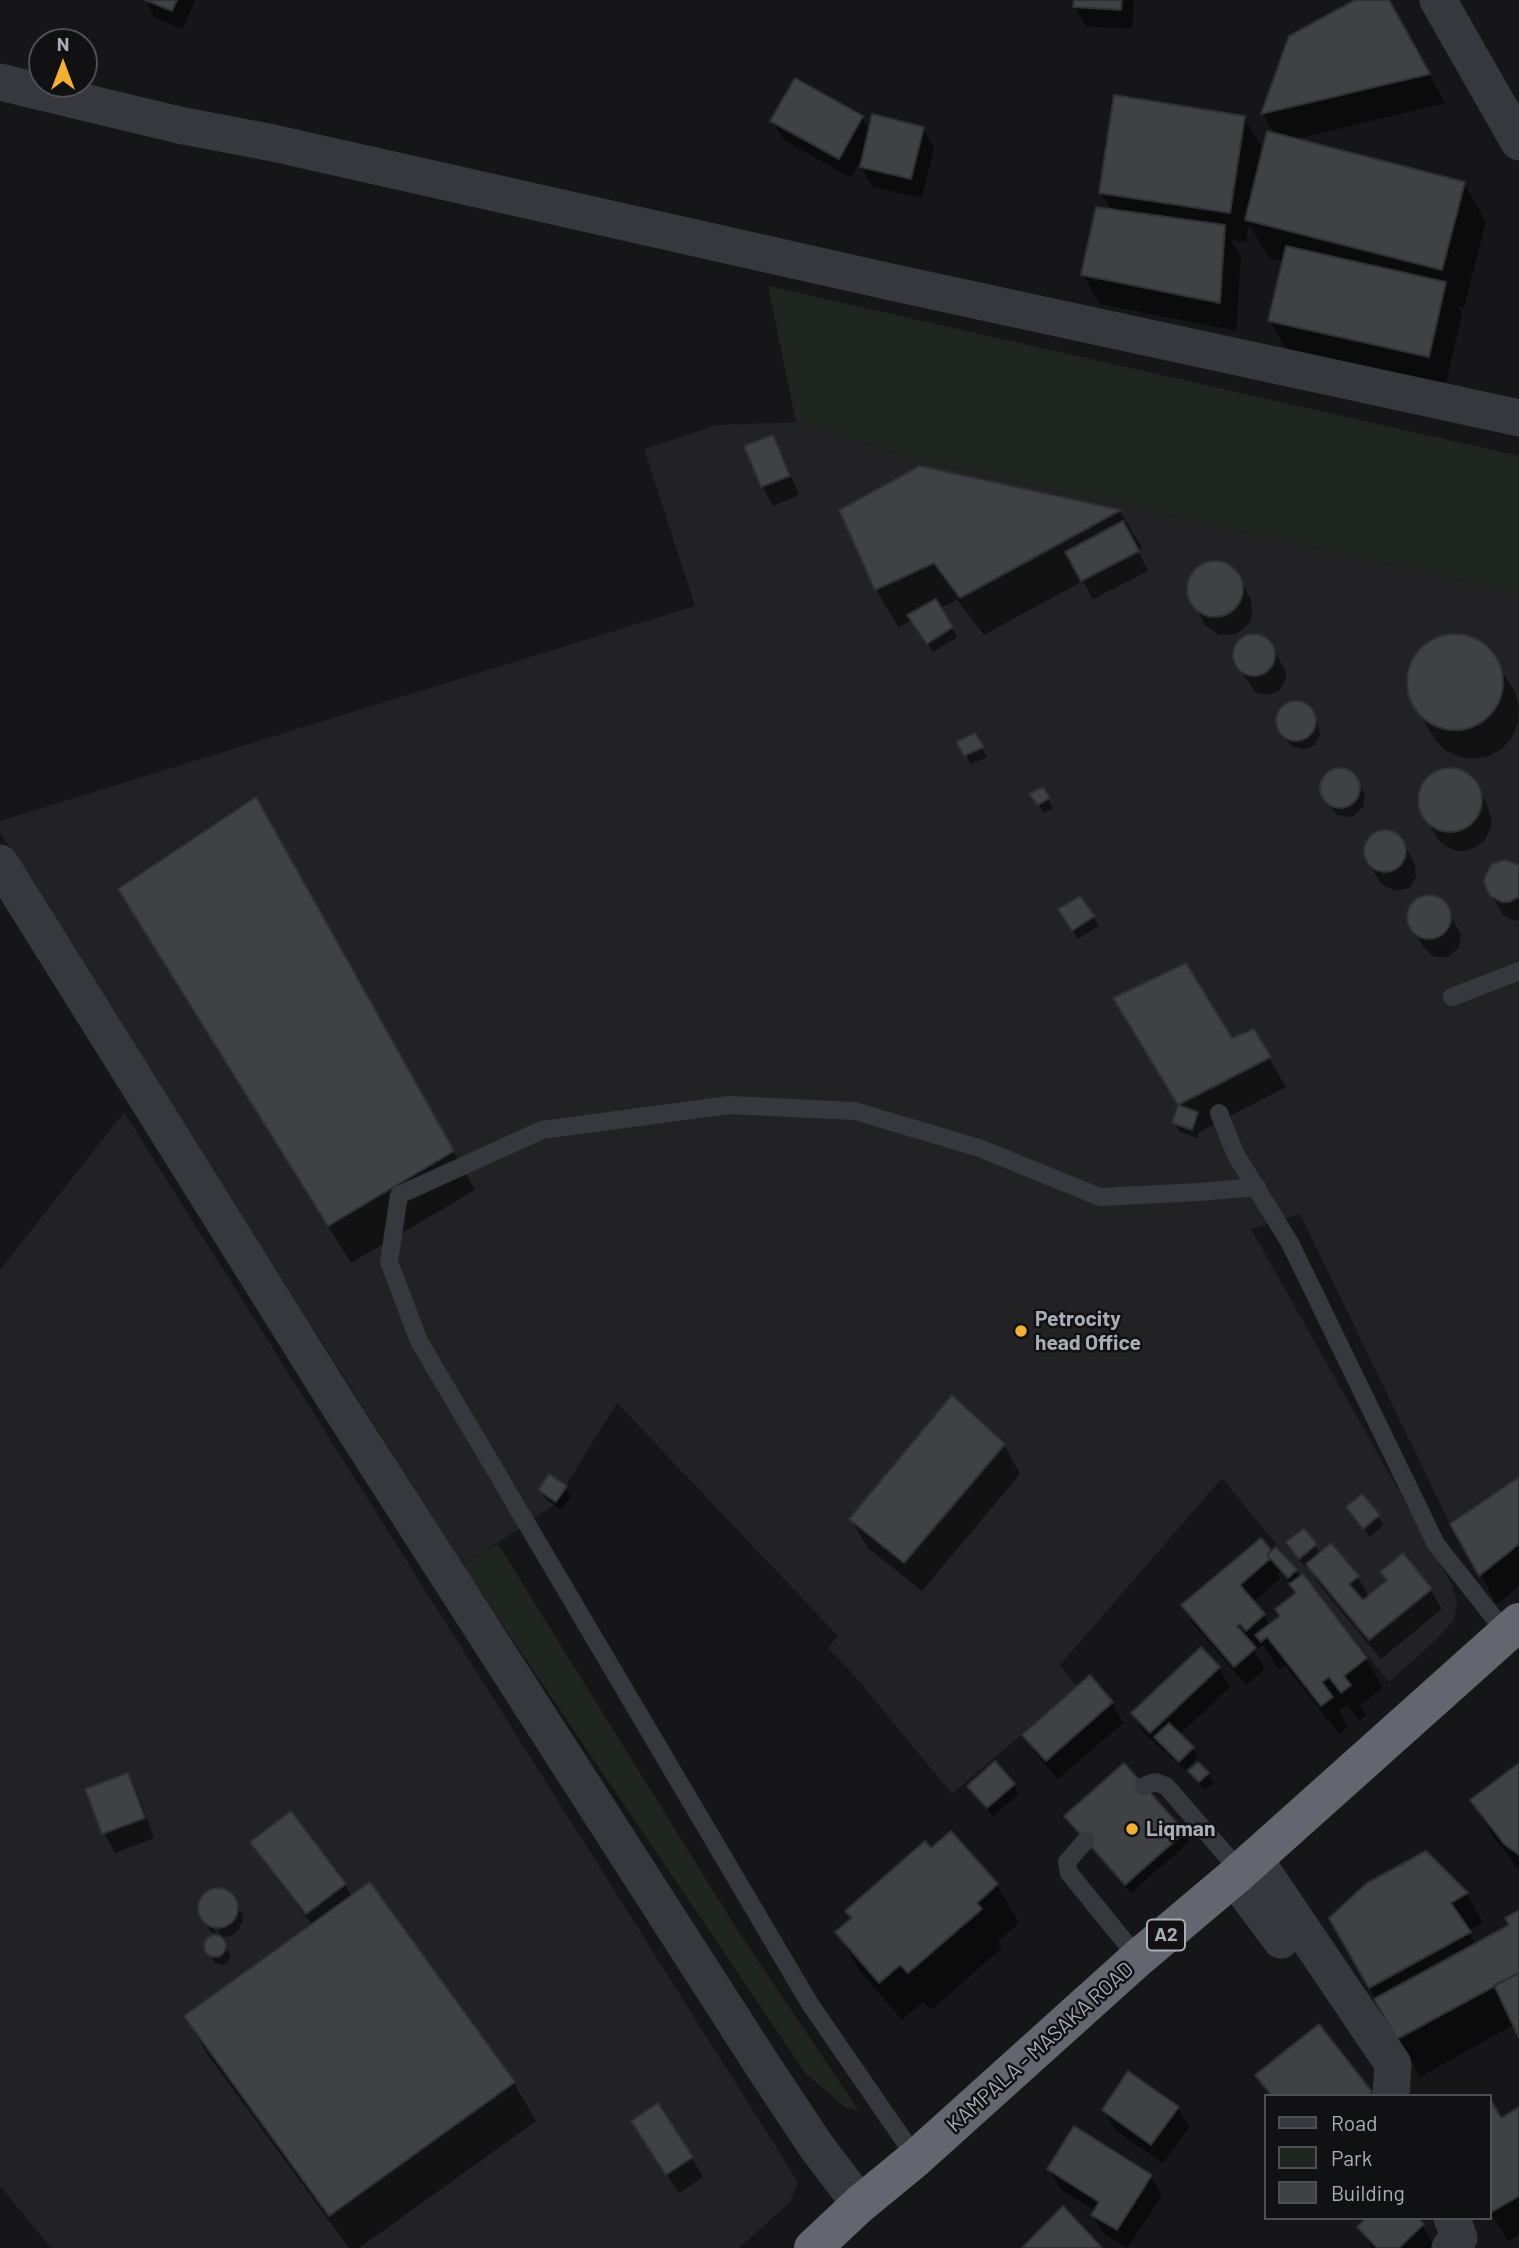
<!DOCTYPE html>
<html>
<head>
<meta charset="utf-8">
<style>
	body { margin:0 }
	#map { position:relative; width:1519px; height:2248px; overflow:hidden; background:#161618; font-family:Barlow,sans-serif }
	canvas { display:block }
	.legend { position:absolute; left:1264px; top:2094px; width:228px; height:126px; box-sizing:border-box; background:#111113; border:2px solid #4d4f55; margin:0; padding:9px 12px; list-style:none; font-size:21px; color:#a8adb8 }
	.legend li { display:flex; align-items:center; gap:14px; height:35px }
	.legend b { width:35px; border:2px solid #4d4f55 }
	.north { position:absolute; left:28px; top:28px; width:70px; height:70px; box-sizing:border-box; background:#111113; border:2px solid #4d4f55; border-radius:50%; rotate:0deg; font-size:19px; font-weight:700; line-height:28px; text-align:center; color:#a8adb8 }
	.north::after { content:''; display:block; margin:auto; width:24px; height:32px; background:#f2b134; clip-path:polygon(50% 0,100% 100%,50% 72%,0 100%) }
</style>
</head>
<body>
<div id="map">
<canvas width="1519" height="2248"></canvas>
<ul class="legend">
<li><b style="height:9px;background:#37383d"></b>Road</li>
<li><b style="height:19px;background:#1e261f"></b>Park</li>
<li><b style="height:19px;background:#404145"></b>Building</li>
</ul>
<div class="north">N</div>
</div>
<script>
const ctx = document.querySelector('canvas').getContext('2d');
ctx.lineJoin = 'round';
function paint(path, color) {
  ctx.fillStyle = color;
  ctx.fill(path, 'evenodd');
}
function strokePath(path, color, width, dash) {
  ctx.strokeStyle = color;
  ctx.lineWidth = width;
  ctx.lineCap = dash ? 'butt' : 'round';
  ctx.setLineDash(dash || []);
  ctx.stroke(path);
}
function drawText(font, color, halo, rows, align = 'center') {
  ctx.font = font + ' Barlow,sans-serif';
  ctx.lineWidth = 5;
  ctx.setLineDash([]);
  ctx.textBaseline = 'middle';
  ctx.strokeStyle = halo;
  ctx.fillStyle = color;
  for (const [text, x, y, turn = 0] of rows) {
    ctx.save();
    ctx.translate(x, y);
    ctx.rotate((+turn || 0) * Math.PI / 180);
    ctx.textAlign = isNaN(turn) ? turn : align;
    if (halo) ctx.strokeText(text, 0, 0);
    ctx.fillText(text, 0, 0);
    ctx.restore();
  }
}
paint(new Path2D(`
	M796,422l115,36 608,135v884l-69,47 -150,-310 -49,15 201,356 5,17 -3,18 -18,20 -47,42 -167,-204 -162,187 17,22 -125,107 -98,-119 -26,-27 10,-12 -221,-233 -64,103 -90,60 -463,-734v-11l695,-215 -51,-157 73,-24z
	M124,1112l674,1070 -8,20 -51,46h-688l-51,-62v-916z`), '#222225');
paint(new Path2D(`
	M768,286l751,170v137l-608,-135 -115,-36z
	M498,1544l240,387 121,180 -14,-4 -39,-33 -343,-508z`), '#1e261f');
paint(new Path2D(`
	M145,0h50l-12,29 -28,-11z
	M1076,0h58l-2,29 -46,-3 -11,-19z
	M1359,0h29l57,103 -152,37 171,43 22,39 -22,86 -6,-2 4,7 -16,72 -159,-35 -17,-29 14,-59 -15,-4 -20,-34 -3,18 -15,-2 10,16 -5,75 -136,-27 -17,-29 29,-64 -11,-18 143,-76 17,29 -2,15h2l14,-26 -12,-21 28,-77z
	M862,117l8,15 53,-3 11,19 -12,50 -49,-11 -12,-20 2,-12 -12,23 -67,-38 -12,-19z
	M772,437l11,19 16,39 -26,11 -11,-20z
	M920,468l200,43 22,37 -4,3 10,20 -55,28 -10,-18 -99,54 -27,-35 -17,8 17,29 -24,15 -21,-32 -14,7 -22,-38z
	M1210,563l17,3 12,13 12,20 1,17 -3,8 -13,10 -17,1 -14,-10 -15,-28v-17l4,-8z
	M1250,636l12,1 10,9 14,26v6l-6,12 -13,5 -12,-3 -20,-31 1,-13 3,-5z
	M1446,636h16l15,5 12,9 27,44 3,14 -1,16 -6,13 -10,12 -13,7 -15,3 -14,-2 -14,-6 -11,-11 -25,-44 -2,-16 3,-15 8,-14 12,-10z
	M1293,703l12,1 13,19 2,12 -6,10 -5,3 -6,1 -12,-3 -13,-21 1,-11 8,-9z
	M975,735l12,22 -16,7 -13,-21z
	M1450,770l9,2 16,11 12,21 5,18 -3,10 -5,9 -8,6 -10,4h-9l-10,-4 -8,-6 -17,-30 -2,-9 1,-10 11,-16z
	M1335,771h12l5,3 13,21 -2,12 -8,8 -6,2 -12,-2 -11,-15 -4,-11 3,-11z
	M1042,789l11,19 -9,5 -7,-10z
	M1389,832l6,2 9,10 11,20 1,13 -7,11 -12,3 -13,-5 -4,-4 -12,-20 -2,-13 2,-6 8,-9z
	M278,838l197,352 -124,73 -209,-335z
	M1519,868v52l-4,1 -12,-6 -15,-26z
	M1426,897h7l11,6 17,32 -2,13 -11,9h-14l-10,-9 -12,-20 -2,-7 1,-13 9,-9z
	M1080,898l19,28 -21,13 -18,-30z
	M1132,1027l99,13 22,-9 33,56 -87,45 -2,6 -17,-6 -6,-9 6,-17z
	M1004,1445l16,29 -98,117 -54,-43 -17,-29z
	M1519,1479v107l-22,18 -45,-79z
	M565,1487l6,10 -10,13 -16,-11 -5,-9z
	M1348,1508l30,8 5,9 -13,12z
	M1303,1531l18,23 10,-8 27,31 11,20 19,-15 -6,-10 49,18 11,19 -61,50 -62,-75 -11,-20 -3,3 -12,-16z
	M1270,1551l25,20 4,7 3,-2 64,83 17,29 -23,17 6,10 -7,6 -12,-16 -8,6 9,16 -9,7 -54,-69 -6,5 -16,-25 -5,4 -8,-9 -2,2 17,27 -19,16 -52,-60 -11,-19zM1281,1571l11,13 5,10 -16,23 -11,8 -17,-23 27,-23 -3,-5z
	M1219,1668l11,19 -51,48 13,13 6,9 -13,13 -41,-37 -11,-19z
	M1090,1678l22,25 11,20 -65,56 -22,-25 -11,-19z
	M1519,1765v105l-25,-32 -22,-38z
	M1124,1766l60,67 5,9 -58,51 -60,-67 -5,-9z
	M1191,1772l16,2 6,9 -8,7z
	M127,1775l11,19 16,44 -39,15 -11,-20 -17,-43z
	M1014,1785l5,9 -26,22 -19,-21 -5,-9z
	M253,1842l92,43 7,12 162,186 22,38 -177,127h-10l-141,-193 -22,-38 127,-91 -49,-65z
	M931,1850l66,35 22,38 -21,18 4,7 -71,62 -8,-8 -21,18 -42,-49 -22,-38 15,-13 -6,-9z
	M1426,1854l41,40 16,29 -15,8 8,14 35,-19 8,-14v122l-4,-10 -95,53 -89,-159z
	M217,1891l12,2 13,21 1,6 -5,11 -11,6h-5l-10,-18 -3,2 8,13 -7,-3 -10,-22 3,-11 9,-6z
	M215,1937l8,3 7,16 -2,6 -5,3 -8,-2 -9,-16 1,-6z
	M1489,2106l12,14 18,-11v126l-11,6 -19,-31z
	M1178,2108l11,19 -26,36 -48,-33 -11,-20z
	M644,2140l48,18 11,19 -24,16z
	M1049,2169l102,7 11,20 -35,52 -23,-14 -11,-19 3,-4 -36,-22z
	M1422,2225l11,19 -3,4h-58l-13,-21z`), '#0007');
const building = new Path2D(`
	M145,0h32l-5,11z
	M1074,0h48l-1,10 -48,-3z
	M1355,0h34l41,74 -169,40 28,-78z
	M795,78l68,38 -24,43 -69,-38z
	M1114,95l131,21 -15,97 -131,-20z
	M872,114l52,13 -13,52 -51,-12z
	M1267,131l198,51 -23,88 -197,-50z
	M1096,207l129,18 -5,78 -139,-28z
	M1286,246l160,36 -17,75 -161,-36z
	M773,435l17,41 -29,11 -17,-41z
	M920,466l201,44 -161,88 -26,-35 -59,27 -36,-80z
	M1123,521l16,30 -58,30 -16,-29z
	M1187 589a28 28 0 1 1 56 0a28 28 0 1 1-56 0Z
	M936,599l17,28 -26,17 -20,-29z
	M1407 682a48 48 0 1 1 96 0a48 48 0 1 1-96 0Z
	M1233 655a21 21 0 1 1 42 0a21 21 0 1 1-42 0Z
	M1276 721a20 20 0 1 1 40 0a20 20 0 1 1-40 0Z
	M975,733l9,14 -20,9 -8,-14z
	M1320 788a20 20 0 1 1 40 0a20 20 0 1 1-40 0Z
	M1418 800a32 32 0 1 1 64 0a32 32 0 1 1-64 0Z
	M1043,787l7,11 -12,7 -9,-11z
	M256,797l198,354 -126,75 -210,-337z
	M1364 851a21 21 0 1 1 42 0a21 21 0 1 1-42 0Z
	M1505,860l14,5v32l-10,5h-7l-12,-6 -6,-13 1,-7 7,-12z
	M1407 917a22 22 0 1 1 44 0a22 22 0 1 1-44 0Z
	M1080,896l15,20 -23,15 -14,-22z
	M1186,963l46,75 22,-9 17,28 -93,48 -65,-107z
	M1178,1105l20,7 -6,18 -20,-7z
	M952,1395l53,49 -101,119 -55,-44z
	M549,1474l18,12 -11,16 -18,-12z
	M1519,1477v67l-40,32 -29,-52z
	M1362,1494l18,21 -17,14 -17,-22z
	M1304,1528l13,16 -18,15 -13,-17z
	M1261,1538l10,12 -4,5 3,4 -30,26 25,29 -19,17 -6,-7 -3,2 19,22 -22,19 -53,-62z
	M1331,1543l28,33 -10,8 14,16 24,-20 -7,-8 23,-19 29,36 -63,51 -63,-76z
	M1276,1547l21,23 -9,8 -21,-23z
	M1303,1574l64,84 -23,18 7,9 -10,8 -12,-16 -7,5 11,15 -12,9 -54,-69 -6,5 -6,-7 25,-19 -5,-7 21,-16 -7,-9z
	M1201,1647l19,20 -70,66 -19,-20z
	M1090,1675l23,27 -67,59 -24,-26z
	M1169,1723l25,24 -15,15 -25,-25z
	M995,1761l20,23 -28,24 -20,-22z
	M1198,1762l11,11 -10,9 -11,-11z
	M1124,1763l61,69 -60,53 -61,-69z
	M1519,1763v92l-15,-11 -34,-44z
	M128,1773l17,45 -43,16 -17,-45z
	M291,1811l55,73 -40,30 -56,-72z
	M951,1831l47,53 -21,19 5,6 -74,64 -8,-8 -21,18 -44,-51 17,-14 -7,-7 80,-70 6,7z
	M1426,1851l42,42 -17,10 20,29 -102,56 -40,-70 38,-35z
	M370,1882l145,200 -186,134 -145,-200z
	M198 1908a20 20 0 1 1 40 0a20 20 0 1 1-40 0Z
	M1519,1910v63l-122,66 -23,-40 135,-74 -4,-7z
	M204 1946a11 11 0 1 1 22 0a11 11 0 1 1-22 0Z
	M1519,1973v65l-25,-53z
	M1319,2024l53,68 -4,4h-96l-17,-21z
	M1128,2071l51,36 -28,38 -49,-35z
	M1492,2102l9,16 18,-11v89l-29,17 -1,-109z
	M658,2103l35,54 -27,18 -35,-54z
	M1074,2126l78,49 -35,55 -26,-15 8,-13 -52,-33z
	M1063,2206l39,42h-78l-1,-1z
	M1366,2218h52l6,6 -25,24h-22l-20,-21z`);
paint(building, '#404145');
strokePath(building, '#303034', 2);
strokePath(new Path2D(`
	M1452,997l67,-26
	M1219,1113l17,42 54,88 146,301 70,89
	M1144,1786l11,-4 11,4 74,85
	M1086,1840l-19,22 2,11 69,85
	M916,2158l-106,-154 -391,-663 -30,-79 10,-67 143,-65 187,-25 126,6 124,37 121,49 99,-5 58,-5`), '#37383d', 18);
strokePath(new Path2D(`
	M1438,0l81,142
	M0,82l179,43 94,18 618,139 628,136
	M0,863l336,538 427,665 53,80 44,58
	M1254,1858l139,206 -2,32
	M1234,1877l47,63
	M1450,2248l9,-10 -7,-20`), '#37383d', 37);
strokePath(new Path2D(`
	M813,2248l47,-44 56,-46 222,-200 96,-81 285,-255`), '#63666e', 38);
for (const [x, y, r, color] of [
	[1021,1331,7,"#f2b134"],
	[1132,1829,7,"#f2b134"]
]) {
  const dot = new Path2D();
  dot.arc(x, y, r, 0, 2 * Math.PI);
  ctx.fillStyle = color;
  ctx.fill(dot);
  strokePath(dot, '#111113', 2.5);
}
for (const [x, y, w] of [
	[1166,1935,38]
]) {
  const box = new Path2D();
  box.roundRect(x - w / 2, y - 15.5, w, 31, 5);
  ctx.fillStyle = '#111113';
  ctx.fill(box);
  strokePath(box, '#a8adb8', 2);
}
drawText('bold 19px', '#a8adb8', null, [
	["A2",1166,1935]
]);
drawText('bold 21px', '#a8adb8', '#111113', [
	["Petrocity",1035,1319],
	["head Office",1035,1343],
	["Liqman",1146,1829]
], 'left');
drawText('21px', '#a8adb8', '#111113', [
	["KAMPALA - MASAKA ROAD",1040,2047,-42]
]);
</script>
</body>
</html>
